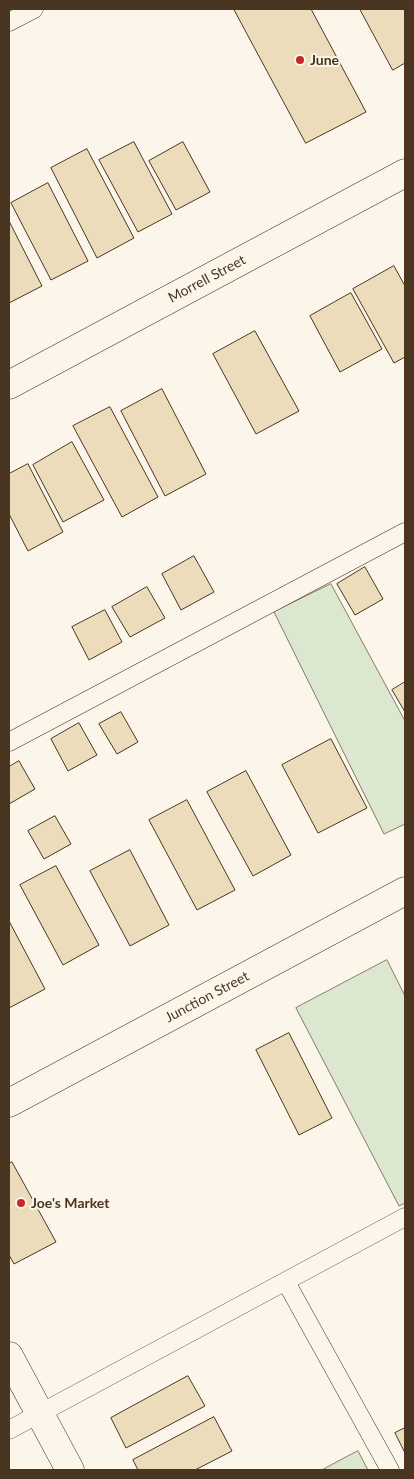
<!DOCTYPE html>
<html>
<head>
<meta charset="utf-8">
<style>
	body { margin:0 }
	#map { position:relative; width:414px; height:1479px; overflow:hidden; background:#fbf6e9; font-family:Lato,sans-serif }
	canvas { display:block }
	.frame { position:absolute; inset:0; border:10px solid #4a3520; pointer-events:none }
</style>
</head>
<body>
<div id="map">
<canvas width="414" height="1479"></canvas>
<div class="frame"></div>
</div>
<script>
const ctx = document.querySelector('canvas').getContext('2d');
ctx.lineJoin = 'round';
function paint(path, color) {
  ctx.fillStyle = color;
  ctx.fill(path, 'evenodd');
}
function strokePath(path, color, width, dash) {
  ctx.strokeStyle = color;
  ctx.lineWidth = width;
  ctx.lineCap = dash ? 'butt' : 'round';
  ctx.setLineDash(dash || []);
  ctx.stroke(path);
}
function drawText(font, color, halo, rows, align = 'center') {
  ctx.font = font + ' Lato,sans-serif';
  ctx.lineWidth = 4;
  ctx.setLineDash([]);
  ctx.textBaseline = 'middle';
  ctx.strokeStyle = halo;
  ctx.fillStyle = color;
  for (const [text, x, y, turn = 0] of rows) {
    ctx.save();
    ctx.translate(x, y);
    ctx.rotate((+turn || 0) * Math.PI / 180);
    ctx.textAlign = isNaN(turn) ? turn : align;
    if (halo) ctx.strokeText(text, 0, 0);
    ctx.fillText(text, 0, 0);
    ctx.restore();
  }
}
const green = new Path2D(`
	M331,584l74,137v103l-21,10 -110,-222z
	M387,960l18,36v207l-6,3 -103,-198z
	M358,1451l10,19h-46z`);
paint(green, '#dce7d0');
strokePath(green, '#887966', 1);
const building = new Path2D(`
	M234,9h77l55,103 -60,31z
	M360,9h45v54l-12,7z
	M134,142l38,72 -34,18 -39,-72z
	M183,142l27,50 -34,18 -27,-49z
	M87,149l47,89 -37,20 -46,-90z
	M48,183l40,78 -37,19 -40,-77z
	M9,221l33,65 -33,17z
	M394,266l11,20v71l-11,6 -41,-74z
	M351,293l31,56 -42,23 -30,-56z
	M255,331l44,80 -43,23 -43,-80z
	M162,389l44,85 -41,22 -44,-85z
	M110,407l48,90 -36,20 -49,-91z
	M72,442l32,58 -41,22 -30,-57z
	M28,464l35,68 -35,19 -19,-37v-40z
	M194,556l20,36 -33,18 -19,-36z
	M365,567l18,32 -28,16 -18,-31z
	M147,587l18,31 -35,19 -18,-30z
	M105,610l17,32 -33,18 -17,-33z
	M405,682v30l-13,-22z
	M121,712l17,30 -21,12 -18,-30z
	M79,723l18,32 -29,16 -17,-32z
	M331,739l36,69 -49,25 -36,-68z
	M19,761l16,28 -26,15v-37z
	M246,771l45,84 -38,21 -46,-84z
	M187,800l48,90 -38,20 -48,-90z
	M55,816l16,28 -27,15 -16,-28z
	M130,850l39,75 -39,21 -40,-75z
	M56,866l43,79 -36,20 -43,-80z
	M9,921l36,68 -36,19z
	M289,1033l43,85 -33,17 -43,-85z
	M12,1162l44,80 -42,22 -5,-9v-91z
	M188,1376l17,30 -79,42 -15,-30z
	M214,1417l18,34 -37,19h-57l-5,-10z
	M405,1428v25l-10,-20z`);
paint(building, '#ecdcbc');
strokePath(building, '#4a3520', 1);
const lane = new Path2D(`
	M9,22l25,-13
	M9,742l396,-210
	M286,1282l104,188
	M9,1430l396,-213`);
const street = new Path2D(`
	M9,385l396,-212
	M9,1356l61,114`);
const secondary = new Path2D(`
	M9,1103l396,-212`);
strokePath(lane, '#4a3520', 19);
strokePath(street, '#4a3520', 29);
strokePath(secondary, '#4a3520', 29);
strokePath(lane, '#fbf6e9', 18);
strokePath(street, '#fbf6e9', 28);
strokePath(secondary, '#fbf6e9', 28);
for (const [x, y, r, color] of [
	[300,60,5,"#c62828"],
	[21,1203,5,"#c62828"]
]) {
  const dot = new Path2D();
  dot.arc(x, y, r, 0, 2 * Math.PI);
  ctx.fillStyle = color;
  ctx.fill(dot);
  strokePath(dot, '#fbf6e9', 2);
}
drawText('bold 14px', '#4a3520', '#fbf6e9', [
	["June",310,60],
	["Joe's Market",31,1203]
], 'left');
drawText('14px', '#4a3520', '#fbf6e9', [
	["Morrell Street",207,279,-28],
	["Junction Street",207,997,-28]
]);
</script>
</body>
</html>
